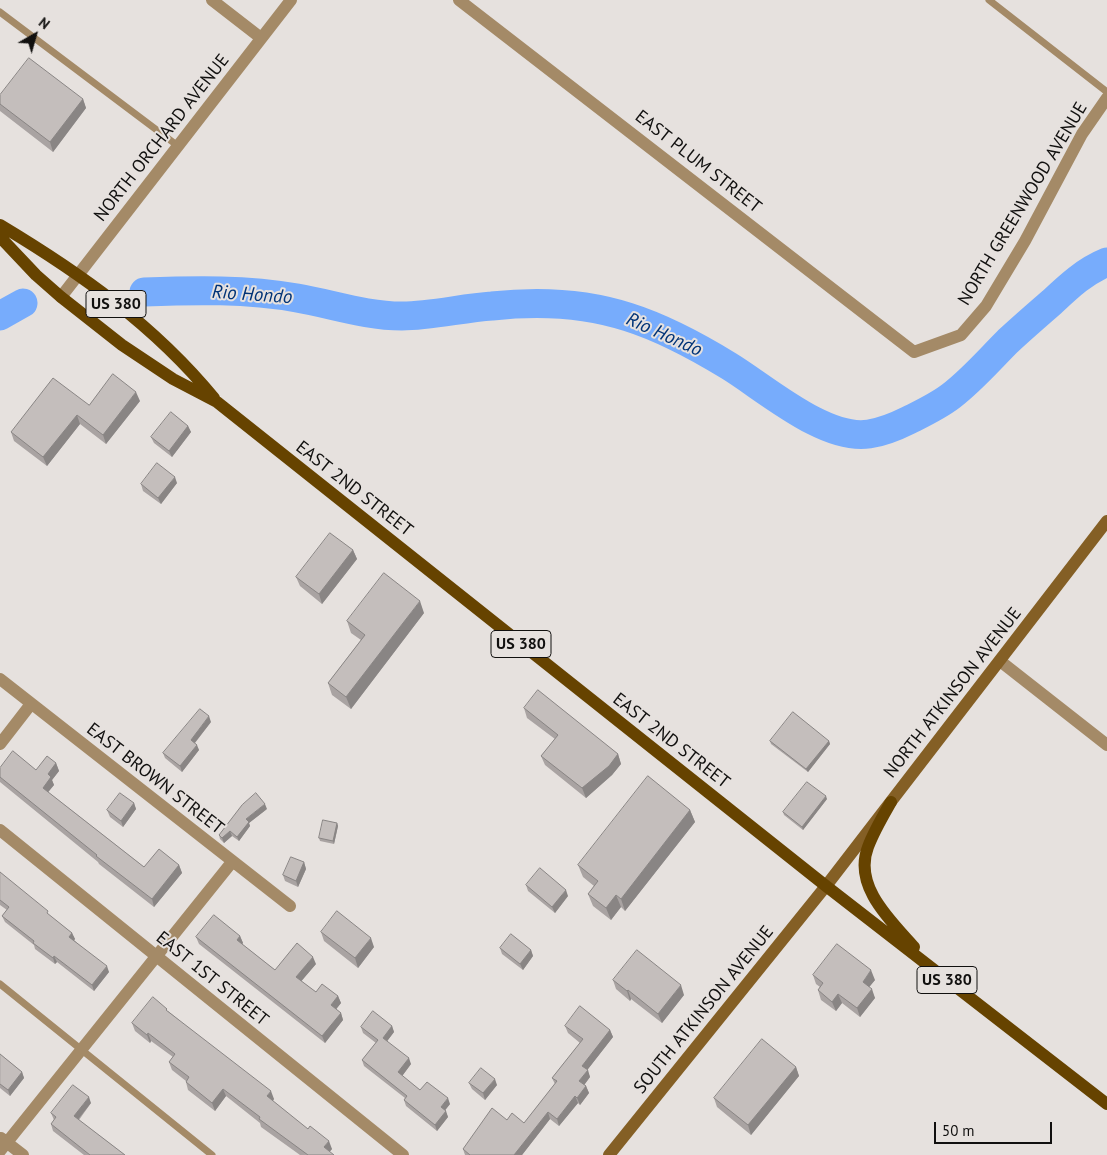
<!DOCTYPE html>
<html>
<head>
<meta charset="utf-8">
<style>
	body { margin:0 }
	#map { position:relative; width:1107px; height:1155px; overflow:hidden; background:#e6e1de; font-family:"PT Sans",sans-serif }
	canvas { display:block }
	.north { position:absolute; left:10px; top:10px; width:50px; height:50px; -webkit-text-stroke:4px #e6e1de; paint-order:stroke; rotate:38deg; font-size:14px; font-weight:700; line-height:20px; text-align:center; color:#11100f }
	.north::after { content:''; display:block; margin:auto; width:18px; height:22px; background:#11100f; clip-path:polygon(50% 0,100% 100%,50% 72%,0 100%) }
	.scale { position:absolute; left:934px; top:1122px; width:118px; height:22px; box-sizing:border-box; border:2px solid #11100f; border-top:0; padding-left:6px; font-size:15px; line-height:18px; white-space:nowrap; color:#11100f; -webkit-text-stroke:4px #e6e1de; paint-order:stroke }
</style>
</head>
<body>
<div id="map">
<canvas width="1107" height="1155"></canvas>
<div class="north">N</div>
<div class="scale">50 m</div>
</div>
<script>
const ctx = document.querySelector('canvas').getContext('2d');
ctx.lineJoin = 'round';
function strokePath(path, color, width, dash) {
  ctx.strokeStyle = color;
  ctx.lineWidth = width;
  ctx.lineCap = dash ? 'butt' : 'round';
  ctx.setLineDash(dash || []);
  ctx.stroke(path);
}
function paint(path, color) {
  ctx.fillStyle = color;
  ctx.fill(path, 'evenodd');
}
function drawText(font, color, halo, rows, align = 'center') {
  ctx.font = font + ' "PT Sans",sans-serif';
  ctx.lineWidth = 4;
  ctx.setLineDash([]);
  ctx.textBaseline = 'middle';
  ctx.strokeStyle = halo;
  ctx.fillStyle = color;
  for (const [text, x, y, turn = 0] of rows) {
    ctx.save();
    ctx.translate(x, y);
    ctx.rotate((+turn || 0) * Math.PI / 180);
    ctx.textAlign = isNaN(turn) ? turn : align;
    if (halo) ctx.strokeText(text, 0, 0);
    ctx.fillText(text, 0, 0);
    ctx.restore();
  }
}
strokePath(new Path2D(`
	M144,292c52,-2 102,-3 153,6 35,6 69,18 105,18 30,0 60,-8 90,-10 45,-5 93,-3 136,11 35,11 70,30 101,49 36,22 96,75 140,68 14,-2 28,-8 40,-14 14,-7 29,-14 42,-24 21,-16 38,-36 57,-55 14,-13 29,-26 44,-39 17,-16 33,-31 55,-40
	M0,316l23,-13`), '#77acfc', 29);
strokePath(new Path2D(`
	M989,0l118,92
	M0,12l178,134
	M0,984l212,171`), '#a48a67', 7);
strokePath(new Path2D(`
	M212,0l49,38
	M459,0l455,352 47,-17 25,-29 39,-65 57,-107 25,-36
	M61,297l230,-297
	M1000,661l107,84
	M0,679l290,227
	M0,744l31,-40
	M0,830l403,325
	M1,1138l22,17
	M0,1151l232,-289`), '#a48a67', 12);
strokePath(new Path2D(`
	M609,1155l217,-269 281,-365`), '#845f25', 12);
strokePath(new Path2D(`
	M0,225c80,48 154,100 214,173
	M0,237l36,38 25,22 61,48 51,34 44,23 609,484 281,218
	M891,802c-8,14 -17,29 -23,45 -15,39 22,73 46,100`), '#664300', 12);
paint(new Path2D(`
	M0,95l83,4 3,9 -33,44 -53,-41z
	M140,401l-34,43 -26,-20 -33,42 -33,-25 -3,-9 78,-27z
	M188,426l3,6 -19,25 -18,-14 -3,-6z
	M177,483l-16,21 -18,-13 -2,-7z
	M353,550l4,9 -35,45 -22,-18 -4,-9z
	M424,613l-73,96 -19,-14 -4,-12 33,-43 -10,-7 -4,-12z
	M524,708l94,46 3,10 -9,11 -26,23 -41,-33 -4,-9 14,-17 -28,-21z
	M211,722l-16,21 4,7 -17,22 -17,-14 -2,-5z
	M770,741h59l1,3 -22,28 -37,-28z
	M56,763l3,8 -7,9 2,5 -6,7 96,75 35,-2 3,8 -28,34 -55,-43 -1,-2 -98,-80v-14l36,2z
	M827,799l-24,31 -19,-15 -1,-3z
	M134,803l2,6 -13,18 -13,-10 -3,-7z
	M267,809l-18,14 1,3 -11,15 -7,-5 -8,7 -4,-4 -1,-4z
	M690,810l5,12 -70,89 -4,-4 -10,13 -18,-14 -5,-12 6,-8 -11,-9 -5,-12z
	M337,823l1,3 -4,18 -14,-3 -1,-3z
	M304,862l2,7 -8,18 -13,-6 -2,-6z
	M0,872l49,43 23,18 3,6 -1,1 35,32 -15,19 -37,-29 -2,2 -20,-15 -1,-4 -29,-23 -3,-6 5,-6 -7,-5z
	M526,885l42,11 -13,17 -27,-22z
	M321,932l53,15 -16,21 -34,-27z
	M240,936l3,7 -1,1 33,26 41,-6 -15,17 15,11 22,4 3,7 -5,6 5,4 2,7 -18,23 -126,-99 -3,-7z
	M500,948l31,2 2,6 -10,14 -21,-16z
	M813,975l62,5 -6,7 6,11 -15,19 -18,-14 -6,8 -15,-11 -3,-10 2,-3 -4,-3z
	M613,980l71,15 -22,28 -31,-24 -1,2 -14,-12z
	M168,1011l106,88 -1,2 59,48 -3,3 5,3h-34l-39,-28 -1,-4 -34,-27 -11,15 -27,-21 -2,-8v-1l-14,-11 -3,-8 4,-5 -22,-16 -1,2 -15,-12 -3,-8z
	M392,1026l2,6 -7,9 24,23 -9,12 18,14 30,14 -5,6 3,7 -11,14 -31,-25 -2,-6 1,-2 -41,-32 -2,-6 14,-17 -13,-10 -2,-6z
	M565,1026l45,4 3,7 -26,33 3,7 -6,8 2,1 3,7 -9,12 -2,-2 -19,23 -9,-7 -28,36h-57l-2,-6 44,-29 17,3 31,-39 -3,-6 28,-35 -12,-10z
	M0,1054l22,18 2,6 -14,18 -10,-8z
	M796,1067l3,9 -48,59 -34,-28 -3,-9z
	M469,1083l28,2 -12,15 -13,-11z
	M91,1103l-12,17 46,35h-41l-31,-24 -2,-7 3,-4 -3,-7z`), '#a9a3a2');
paint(new Path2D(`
	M83,99l3,9 -33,44 -3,-10z
	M136,392l4,9 -34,43 -3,-9z
	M77,415l3,9 -33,42 -4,-9z
	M188,426l3,6 -19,25 -3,-6z
	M175,477l2,6 -16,21 -3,-6z
	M353,550l4,9 -35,45 -3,-10z
	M420,601l4,12 -73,96 -5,-12z
	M209,716l2,6 -18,23 -2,-5z
	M829,741l1,3 -22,28 -2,-3z
	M197,745l2,5 -17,22 -2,-6z
	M618,754l3,10 -9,11 -26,23 -4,-10z
	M56,763l3,8 -7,9 2,5 -9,11 -2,-8 5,-14z
	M826,796l1,3 -24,31 -1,-3z
	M134,803l2,6 -13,18 -2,-6z
	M265,804l2,5 -18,14 1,3 -11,15 -2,-4 9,-18z
	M690,810l5,12 -70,89 -4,-12z
	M337,823l1,3 -4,18 -1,-3z
	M230,831l2,5 -8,7 -2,-5z
	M304,862l2,7 -8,18 -2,-6z
	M179,865l3,8 -28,34 -2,-8z
	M566,890l2,6 -13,17 -3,-6z
	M616,895l5,12 -10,13 -5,-12z
	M72,933l3,6 -3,4 -3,-6z
	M240,936l3,7 -3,4 -3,-7z
	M371,938l3,9 -16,21 -3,-10z
	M531,950l2,6 -10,14 -3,-6z
	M54,956l3,6 -2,2 -2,-6z
	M313,957l3,7 -17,20 -3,-7z
	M107,966l2,6 -15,19 -2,-6z
	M871,970l4,10 -9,11 -3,-9z
	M681,985l3,10 -22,28 -4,-9z
	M872,989l3,9 -15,19 -3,-9z
	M628,990l3,9 -1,2 -3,-10z
	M838,994l4,9 -6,8 -4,-9z
	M338,996l3,7 -7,9 -3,-7z
	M341,1013l2,7 -18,23 -3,-7z
	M392,1026l2,6 -9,12 -2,-6z
	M610,1030l3,7 -28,36 -3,-7z
	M148,1033l3,8 -1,2 -3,-8z
	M409,1058l2,6 -11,15 -2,-7z
	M796,1067l3,9 -48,59 -3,-10z
	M588,1070l2,7 -8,11 -3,-7z
	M22,1072l2,6 -14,18 -2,-6z
	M495,1079l2,6 -12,15 -2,-7z
	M586,1086l3,7 -9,12 -3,-7z
	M223,1089l3,7 -11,15 -3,-8z
	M271,1091l3,8 -4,5 -3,-8z
	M575,1096l3,7 -19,23 -2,-7z
	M89,1097l2,6 -15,19 -2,-6z
	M448,1098l2,6 -7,9 -2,-6z
	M446,1111l2,6 -11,14 -2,-6z
	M548,1112l2,7 -28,36h-8z
	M329,1141l3,8 -5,6 -3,-8z`), '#898584');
const building = new Path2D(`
	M29,58l54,41 -33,43 -50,-38v-9z
	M113,374l23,18 -33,43 -26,-20 -34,42 -32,-25 42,-54 36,27z
	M171,412l17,14 -19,25 -18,-14z
	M157,463l18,14 -17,21 -17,-14z
	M330,533l23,17 -34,44 -23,-17z
	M384,573l36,28 -74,96 -18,-14 37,-48 -18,-14z
	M538,690l80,64 -9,12 -27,22 -41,-32 17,-21 -34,-27z
	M200,709l9,7 -18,24 6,5 -17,21 -17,-13z
	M793,712l36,29 -23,28 -36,-28z
	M13,751l23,19 11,-14 9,7 -8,11 3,3 -8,11 101,79 15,-18 20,16 -27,34 -56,-43 1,-1 -97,-78v-9z
	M648,776l42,34 -69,89 -5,-4 -10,13 -18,-14 10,-13 -20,-16z
	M807,782l19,14 -24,31 -19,-15z
	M120,793l14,10 -13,18 -14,-11z
	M256,793l9,11 -19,15 3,3 -12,15 -7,-6 -8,7 -3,-3 23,-30z
	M323,820l14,3 -4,18 -14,-3z
	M291,857l13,5 -8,19 -13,-6z
	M540,868l26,22 -14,17 -26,-22z
	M0,872l48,39 -1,2 25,20 -3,4 38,29 -15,19 -38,-29 -1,2 -20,-15 1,-2 -32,-25 7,-9 -9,-7z
	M337,911l34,27 -16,20 -34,-26z
	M214,915l26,21 -3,4 38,30 22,-27 16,14 -17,20 20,15 6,-8 16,12 -7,9 10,8 -19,23 -126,-99z
	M511,934l20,16 -11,14 -20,-16z
	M837,944l34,26 -8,12 9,7 -15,19 -19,-14 -6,8 -14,-12 5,-7 -10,-8z
	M637,950l44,35 -23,29 -30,-24 -1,1 -14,-11z
	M153,997l14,12 -1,1 105,81 -4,5 41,33 2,-3 19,15 -5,6 10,8h-26l-49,-36 1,-2 -37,-28 -11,14 -26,-21 3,-5 -20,-15 6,-8 -27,-21 -1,2 -15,-12z
	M580,1006l30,24 -28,36 6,4 -9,11 7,5 -9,12 -2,-2 -18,23 -9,-7 -34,43h-44l-7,-6 29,-41 15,12 5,-7 12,10 33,-42 -5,-3 31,-39 -18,-13z
	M373,1011l19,15 -9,12 26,20 -11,14 22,18 7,-8 21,16 -7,9 5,4 -11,14 -31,-25 3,-4 -45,-36 16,-20 -17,-13z
	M762,1039l34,28 -48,58 -34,-27z
	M0,1054l22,18 -14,18 -8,-6z
	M481,1068l14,11 -12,14 -14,-10z
	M73,1085l16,12 -15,19 51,39h-35l-39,-31 5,-7 -5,-4z`);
paint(building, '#c4bebc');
strokePath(building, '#898584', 1);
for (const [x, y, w] of [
	[116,304,60],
	[521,644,60],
	[947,980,60]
]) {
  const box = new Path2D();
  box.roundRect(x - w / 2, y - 13.5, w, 27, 4);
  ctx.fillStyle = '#e6e1de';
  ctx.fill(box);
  strokePath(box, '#11100f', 1);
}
drawText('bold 16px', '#11100f', null, [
	["US 380",116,304],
	["US 380",521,644],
	["US 380",947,980]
]);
drawText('18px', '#11100f', '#e6e1de', [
	["NORTH ORCHARD AVENUE",162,138,-52],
	["EAST PLUM STREET",698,162,38],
	["NORTH GREENWOOD AVENUE",1023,204,-59],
	["EAST 2ND STREET",354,489,38],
	["NORTH ATKINSON AVENUE",953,693,-52],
	["EAST 2ND STREET",671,741,38],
	["EAST BROWN STREET",155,779,38],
	["EAST 1ST STREET",212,979,39],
	["SOUTH ATKINSON AVENUE",704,1010,-51]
]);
drawText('italic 19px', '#037', '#e6e1de', [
	["Rio Hondo",252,295,4],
	["Rio Hondo",664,335,24]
]);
</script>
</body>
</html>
